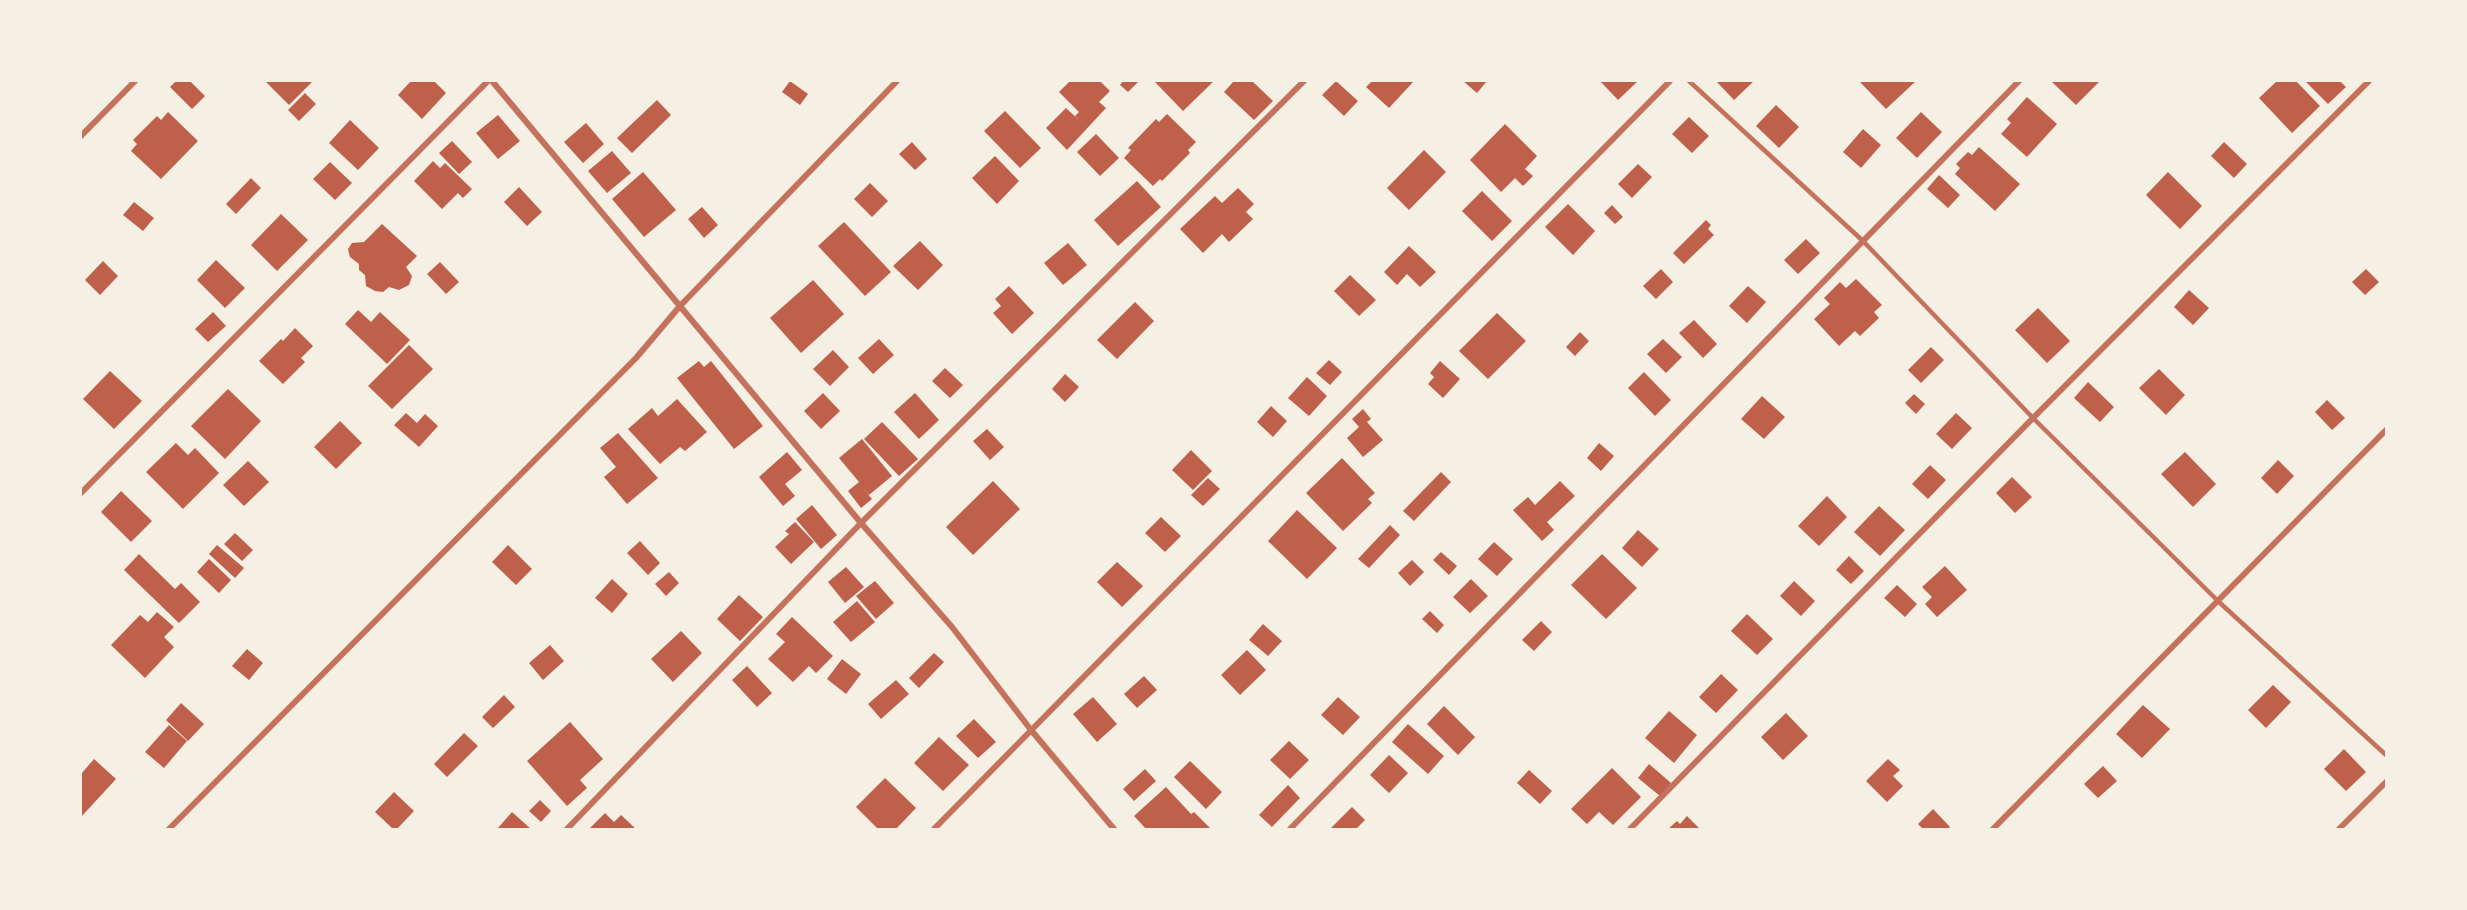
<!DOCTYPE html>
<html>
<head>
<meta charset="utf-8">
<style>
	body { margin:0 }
	#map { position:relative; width:2467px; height:910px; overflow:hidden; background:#f6efe4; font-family:"Roboto Serif",serif }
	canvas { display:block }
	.frame { position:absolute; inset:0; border:82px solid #f6efe4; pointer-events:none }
</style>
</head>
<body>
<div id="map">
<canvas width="2467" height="910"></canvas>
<div class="frame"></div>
</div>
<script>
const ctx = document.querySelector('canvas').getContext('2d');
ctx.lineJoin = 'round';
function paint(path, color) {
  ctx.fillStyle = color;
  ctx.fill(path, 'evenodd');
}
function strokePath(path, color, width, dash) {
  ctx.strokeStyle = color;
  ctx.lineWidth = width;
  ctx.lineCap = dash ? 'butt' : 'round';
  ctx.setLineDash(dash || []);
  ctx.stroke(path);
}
paint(new Path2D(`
	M176,81h14l15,15 -13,13 -22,-22z
	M265,81h48l-24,24z
	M411,81h23l12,12 -24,26 -24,-24z
	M790,81l18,13 -8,11 -18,-13z
	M1070,81h30l10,10 -11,11 7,6 -39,42 -21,-22 20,-20 15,14 -6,-6 4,-4 -20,-20z
	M1123,81h16l-11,11 -8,-7z
	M1154,81h60l-31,30z
	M1234,81h18l21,20 -19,19 -30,-28z
	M1336,81l22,20 -14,15 -22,-21z
	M1372,81h42l-25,27 -23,-21z
	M1463,81h24l-10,12z
	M1600,81h38l-20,19z
	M1716,81h38l-20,19z
	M1859,81h57l-30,28z
	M2051,81h49l-24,24z
	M2277,81h19l24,25 -28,27 -33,-35z
	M2305,81h35l6,6 -18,17z
	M305,93l11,11 -17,17 -11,-11z
	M2027,97l30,27 -30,33 -26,-23 10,-11 -4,-4z
	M657,100l14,15 -39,38 -15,-15z
	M1776,105l23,22 -20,21 -23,-22z
	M1005,111l36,37 -21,20 -36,-37z
	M168,112l30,29 -37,38 -30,-28 6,-7 -4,-4 24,-24 4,4z
	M1921,112l21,20 -25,26 -21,-20z
	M1167,114l29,28 -8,8 2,3 -28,28 -2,-2 -7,7 -29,-28 7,-8 -3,-2 28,-29 3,3z
	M498,115l22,26 -22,18 -22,-26z
	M1689,117l20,19 -17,17 -20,-19z
	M350,120l29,28 -21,22 -29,-27z
	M586,123l18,21 -21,19 -19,-21z
	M1505,124l32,32 -12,13 8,7 -10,10 -8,-8 -14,14 -31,-32z
	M1863,129l18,16 -20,23 -18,-16z
	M1096,134l23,24 -19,18 -23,-24z
	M452,141l20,21 -13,12 -20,-21z
	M912,142l15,17 -12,11 -16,-16z
	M2224,142l23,22 -13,14 -23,-22z
	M1979,147l41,37 -25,27 -40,-37 5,-6 -4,-4 12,-12 4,3z
	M1424,150l22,22 -37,38 -22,-22z
	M612,151l19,22 -24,20 -19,-22z
	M995,156l24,25 -22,23 -25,-26z
	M433,161l7,7 5,-5 27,26 -9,9 -5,-5 -16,16 -28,-28z
	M330,162l22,21 -17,17 -22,-21z
	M1638,164l14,13 -20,21 -14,-14z
	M643,172l33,38 -32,27 -32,-38z
	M2168,172l34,34 -22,23 -34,-34z
	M1939,175l21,20 -12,13 -21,-19z
	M251,178l10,10 -25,26 -10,-10z
	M1137,181l24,26 -43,39 -24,-26z
	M870,183l18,18 -16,16 -18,-18z
	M519,187l23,25 -15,14 -23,-24z
	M1238,188l16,16 -8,8 7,7 -24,23 -7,-8 -19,19 -23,-24 35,-33 7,7z
	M1482,191l30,30 -20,20 -30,-30z
	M134,202l20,16 -11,13 -20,-16z
	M1568,204l27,27 -22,24 -28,-28z
	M1612,205l11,12 -8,7 -11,-11z
	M702,207l16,18 -14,13 -16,-19z
	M281,214l27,26 -31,31 -26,-26z
	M1706,220l5,5 -3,4 6,6 -30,29 -11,-11z
	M844,222l47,50 -26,24 -47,-50z
	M382,224l35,32 -11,11 6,9 -3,9 -10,5 -10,-3 -6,5 -8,-1 -9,-5 -1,-11 -6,-5v-6l-9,-7 -2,-8 4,-6 12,-1z
	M1806,239l14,14 -22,21 -14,-14z
	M920,241l23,24 -25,25 -25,-24z
	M1068,243l19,22 -24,20 -19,-22z
	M1409,246l27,26 -16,15 -13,-13 -10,11 -13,-13z
	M216,260l29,28 -20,20 -28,-28z
	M103,261l15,15 -18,19 -15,-15z
	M440,262l19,20 -13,12 -19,-20z
	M1661,269l12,13 -17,17 -13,-13z
	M2366,269l13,13 -14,13 -13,-13z
	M1350,275l26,25 -17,16 -25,-25z
	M1856,279l26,26 -8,7 5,6 -19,18 -5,-5 -16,15 -25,-27 16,-15 -6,-6 16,-16 6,6z
	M813,280l31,34 -43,39 -31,-35z
	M1009,286l25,27 -22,21 -19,-21 8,-7 -6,-7z
	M1748,286l18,16 -19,21 -18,-17z
	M2189,290l20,18 -16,17 -19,-18z
	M1135,302l19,19 -37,38 -20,-19z
	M2038,308l32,33 -23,22 -32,-33z
	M358,310l13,12 9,-10 30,28 -23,24 -42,-40z
	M213,312l13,14 -18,16 -13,-13z
	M1497,313l29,28 -38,38 -29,-28z
	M1694,320l23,24 -14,14 -24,-25z
	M295,328l18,18 -12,12 4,4 -22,22 -24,-23 22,-22 2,2z
	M1580,332l9,9 -14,15 -9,-9z
	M879,339l15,16 -21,19 -15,-16z
	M1663,339l19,18 -16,16 -19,-19z
	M409,345l24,24 -41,40 -24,-23z
	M1931,347l13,13 -23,23 -13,-13z
	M833,350l16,17 -19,19 -17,-17z
	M1329,360l13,12 -12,13 -14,-12z
	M699,361l5,6 7,-6 52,65 -29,23 -57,-71z
	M1440,361l20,18 -17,19 -15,-14 6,-7 -4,-4z
	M945,368l18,17 -13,13 -18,-17z
	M2159,369l26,26 -19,20 -27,-27z
	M110,371l32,30 -28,28 -31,-30z
	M1644,372l27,28 -16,16 -27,-28z
	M1065,374l14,13 -14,15 -13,-13z
	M1307,377l20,19 -18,20 -21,-18z
	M2088,382l26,25 -14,15 -26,-24z
	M228,389l33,32 -36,38 -34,-33z
	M823,393l17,18 -19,18 -17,-18z
	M915,393l24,27 -20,19 -25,-27z
	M1914,394l11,10 -9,10 -11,-11z
	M1762,396l23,21 -21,22 -23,-20z
	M677,399l30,33 -22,19 -5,-4 -20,17 -32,-35 24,-21 6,8z
	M2327,400l18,18 -13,12 -17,-18z
	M1271,406l16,15 -14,16 -16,-15z
	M1363,409l8,10 -4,3 16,18 -20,17 -16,-19 12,-11 -7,-8z
	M406,413l11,10 8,-9 13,12 -19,21 -25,-22z
	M1956,413l16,15 -20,21 -16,-15z
	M340,421l22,22 -26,26 -22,-22z
	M882,422l36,37 -19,17 -35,-37z
	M987,429l17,18 -14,13 -17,-19z
	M618,433l40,45 -31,26 -23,-27 12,-10 -16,-19z
	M862,439l30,37 -23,19 -7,-8 10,12 -11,9 -13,-17 11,-9 -20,-24z
	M176,443l12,12 7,-7 24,25 -36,36 -37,-37z
	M1599,443l15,13 -13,15 -14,-13z
	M1191,450l21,21 -19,19 -21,-20z
	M787,452l15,18 -17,14 10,12 -12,10 -24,-29z
	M2185,452l31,32 -23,23 -32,-33z
	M1342,458l33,35 -7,6 4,4 -29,28 -37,-38z
	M2278,460l16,16 -17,18 -16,-16z
	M248,461l21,21 -25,24 -21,-21z
	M1930,465l16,15 -18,19 -16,-15z
	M1441,472l10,10 -37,39 -11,-10z
	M2012,477l20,20 -17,16 -19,-20z
	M1208,478l12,11 -17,17 -12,-11z
	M993,481l27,28 -47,46 -27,-28z
	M1560,481l15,15 -28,26 7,8 -12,11 -29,-31 15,-13 7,8z
	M121,491l31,30 -21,21 -30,-30z
	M1827,496l20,21 -28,29 -21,-20z
	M812,505l25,30 -16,14 -25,-30z
	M1879,506l26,24 -25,26 -26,-24z
	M1297,510l40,38 -30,31 -39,-38z
	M1161,517l20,19 -16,16 -20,-19z
	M795,522l19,20 -23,22 -16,-17 14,-13 -4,-3z
	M1390,525l10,10 -31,33 -11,-9z
	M1638,530l21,19 -17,18 -20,-19z
	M235,533l18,17 -11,11 -18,-17z
	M640,541l20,22 -12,12 -21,-22z
	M1494,542l19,17 -16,17 -19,-17z
	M217,545l27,23 -9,10 -26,-24z
	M508,545l24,24 -16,16 -24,-23z
	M1441,552l16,14 -8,9 -16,-15z
	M139,554l36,35 6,-6 19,19 -21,21 -55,-53z
	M1602,554l35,34 -31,31 -35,-34z
	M1849,556l15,15 -13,13 -15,-14z
	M209,559l22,21 -12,13 -22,-21z
	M1412,560l12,12 -14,14 -12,-13z
	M1117,562l26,24 -21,21 -25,-25z
	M1945,566l22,24 -30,27 -12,-13 7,-7 -10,-10z
	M846,567l18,20 -19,16 -17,-21z
	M669,572l10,11 -13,13 -11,-12z
	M612,579l16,15 -16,19 -17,-15z
	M1471,579l17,17 -18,17 -17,-16z
	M875,581l19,22 -18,16 -20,-23z
	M1794,581l21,20 -14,15 -21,-20z
	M1897,585l20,19 -12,13 -21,-19z
	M739,595l24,22 -23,24 -23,-22z
	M857,601l18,21 -24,20 -18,-20z
	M1430,611l14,14 -7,8 -15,-14z
	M157,612l17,15 -10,10 10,10 -29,31 -34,-33 29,-30 8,7z
	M1747,614l26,25 -16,16 -26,-24z
	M792,617l41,39 -17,17 -7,-7 -16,16 -25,-23 17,-17 -9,-8z
	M1541,621l11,11 -18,19 -12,-11z
	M1263,624l19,17 -14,15 -19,-16z
	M681,631l21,22 -29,29 -22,-23z
	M550,645l14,16 -21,19 -14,-17z
	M247,649l16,14 -14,17 -17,-14z
	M1247,650l19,20 -26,25 -19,-20z
	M934,653l10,9 -25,26 -10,-10z
	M842,659l19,15 -15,20 -19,-15z
	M747,666l25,27 -15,14 -25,-27z
	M1721,674l17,16 -22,23 -17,-16z
	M1144,676l13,14 -20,18 -13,-14z
	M896,680l13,14 -28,25 -13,-15z
	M2273,685l18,17 -25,26 -18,-18z
	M504,695l11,12 -22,21 -11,-11z
	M1093,697l24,27 -20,18 -24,-28z
	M1338,697l22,20 -17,18 -22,-20z
	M181,703l23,21 -16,17 -22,-21z
	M2143,705l27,24 -28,29 -26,-24z
	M1444,706l31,31 -17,18 -31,-31z
	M1669,711l28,24 -23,28 -29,-25z
	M1786,713l22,23 -25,24 -22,-23z
	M974,719l22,23 -18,16 -22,-22z
	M570,722l33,37 -23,21 7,8 -20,18 -40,-45z
	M1408,724l36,32 -16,18 -36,-32z
	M169,725l18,16 -23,27 -19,-16z
	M464,733l14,13 -31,31 -13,-13z
	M939,737l30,28 -26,26 -29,-28z
	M1289,741l20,19 -19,19 -20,-19z
	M2344,749l22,23 -20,19 -22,-22z
	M1389,755l19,18 -19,20 -19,-18z
	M94,759l22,20 -35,38v-43z
	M1888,759l12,11 -7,6 10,10 -16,16 -21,-21z
	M1190,761l32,31 -16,17 -32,-32z
	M1649,764l22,19 -11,13 -22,-18z
	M2103,766l14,15 -19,17 -14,-14z
	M1612,768l29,29 -28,28 -14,-13 -12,12 -16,-15z
	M1145,769l11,12 -22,20 -11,-12z
	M1529,770l23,21 -12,13 -23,-21z
	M885,778l31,30 -20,21h-18l-22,-22z
	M1288,785l12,13 -28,29 -13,-12z
	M1166,787l25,27 3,-2 17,17h-65l-12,-13z
	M394,792l20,19 -17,18h-4l-18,-17z
	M540,800l11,11 -10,11 -12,-11z
	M1352,807l13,13 -9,9h-26z
	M1933,809l17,18 -2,2h-25l-5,-5z
	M512,812l19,17h-34z
	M605,813l9,9 7,-7 15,14h-47z
	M1687,816l13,13h-32l9,-8 3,3z`), '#bf614a');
strokePath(new Path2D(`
	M1689,81l174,160 170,177 186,184 167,153`), '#c5725c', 4.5);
strokePath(new Path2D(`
	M492,81l369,442 91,104 79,103 83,99
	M81,136l54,-55
	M81,493l407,-412
	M169,829l467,-471 44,-52 217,-225
	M567,829l294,-306 443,-442
	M934,829l736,-748
	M1290,829l729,-748
	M1630,829l403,-411 336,-337
	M1993,829l393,-399
	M2339,829l47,-47`), '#c5725c', 6);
</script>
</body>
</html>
